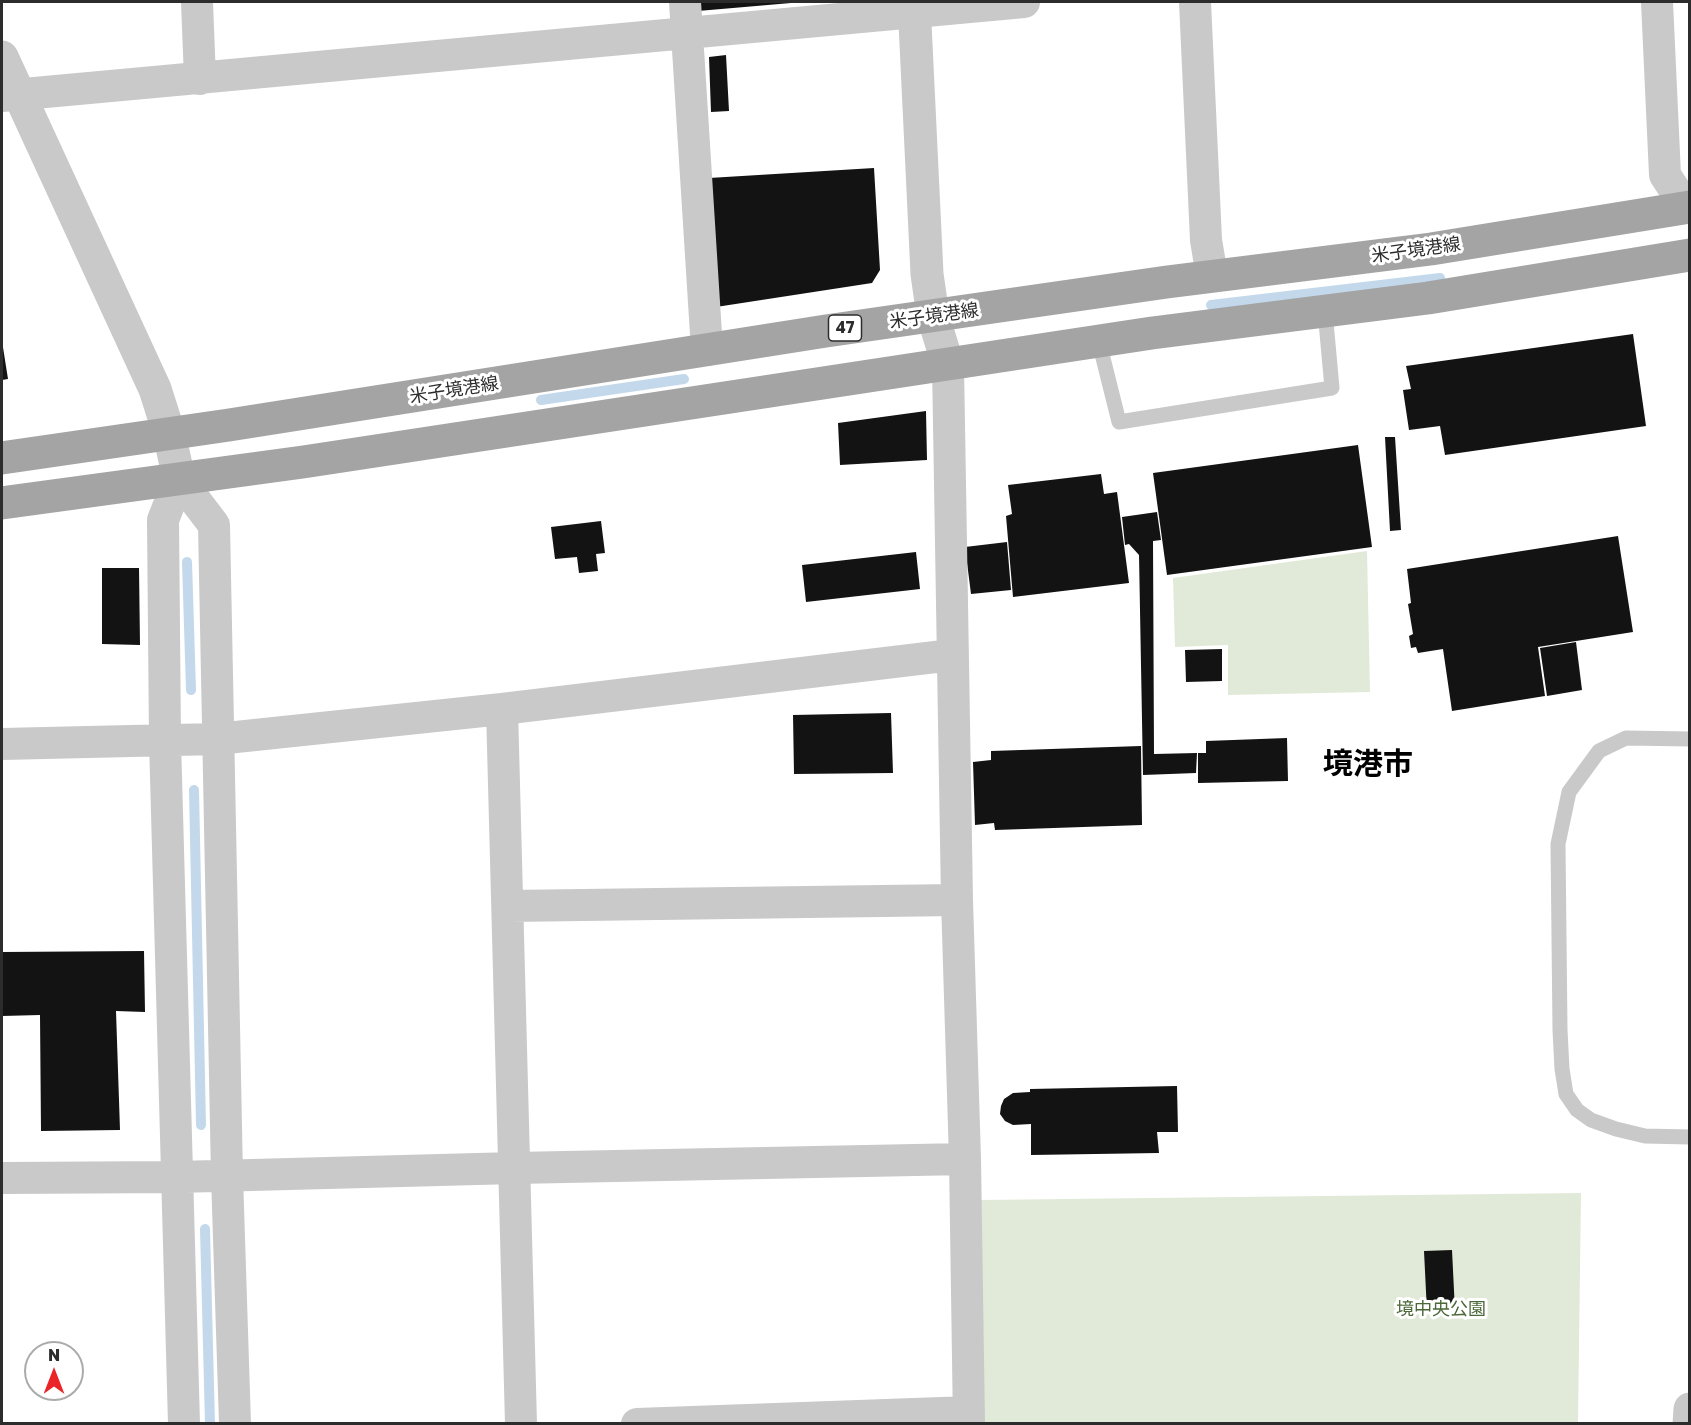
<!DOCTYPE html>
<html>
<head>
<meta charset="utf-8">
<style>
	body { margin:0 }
	#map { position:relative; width:1691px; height:1425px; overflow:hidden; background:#fff; font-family:"Golos Text",sans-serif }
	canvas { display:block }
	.frame { position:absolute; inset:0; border:3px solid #2c2c2c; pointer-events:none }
	.north { position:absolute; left:24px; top:1341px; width:60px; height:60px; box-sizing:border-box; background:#fff; border:2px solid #ababab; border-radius:50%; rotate:0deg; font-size:16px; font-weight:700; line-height:24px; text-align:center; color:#2c2c2c }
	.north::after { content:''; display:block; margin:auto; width:21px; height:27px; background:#eb2527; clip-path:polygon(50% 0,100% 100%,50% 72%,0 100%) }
</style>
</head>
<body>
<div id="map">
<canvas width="1691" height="1425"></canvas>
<div class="frame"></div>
<div class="north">N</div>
</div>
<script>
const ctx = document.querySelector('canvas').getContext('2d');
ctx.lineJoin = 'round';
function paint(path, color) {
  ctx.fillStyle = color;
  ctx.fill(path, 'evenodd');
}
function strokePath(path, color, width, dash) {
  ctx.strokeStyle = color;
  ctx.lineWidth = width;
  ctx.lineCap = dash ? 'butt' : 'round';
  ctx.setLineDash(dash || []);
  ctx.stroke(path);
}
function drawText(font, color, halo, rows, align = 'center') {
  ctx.font = font + ' "Golos Text","Noto Sans JP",sans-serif';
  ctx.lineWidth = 6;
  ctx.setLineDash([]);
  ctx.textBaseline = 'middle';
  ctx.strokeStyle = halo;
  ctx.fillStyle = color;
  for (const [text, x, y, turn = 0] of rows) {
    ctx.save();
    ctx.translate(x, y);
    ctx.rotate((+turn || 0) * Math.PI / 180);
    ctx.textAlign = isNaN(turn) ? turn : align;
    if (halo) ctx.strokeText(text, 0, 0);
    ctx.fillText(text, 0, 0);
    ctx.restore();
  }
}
paint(new Path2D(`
	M1367,551l3,141 -142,3v-50l-53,2 -2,-69z
	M1581,1193l-3,230h-596l-2,-223z`), '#e1ead8');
strokePath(new Path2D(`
	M1211,305l229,-27
	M541,400l143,-21
	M187,562l4,128
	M194,790l7,335
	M205,1229l5,195`), '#c3d9eb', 10);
paint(new Path2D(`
	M698,2h93v1l-93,8z
	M726,55l3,56 -18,1 -2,-55z
	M874,168l6,102 -8,13 -156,24 -7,-129z
	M1633,334l13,92 -201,29 -5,-29 -31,4 -6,-40 8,-1 -5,-23z
	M2,341l6,38 -6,1z
	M926,411l1,49 -87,5 -2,-42z
	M1385,437h10l6,93 -11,1z
	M1358,445l14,102 -205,28 -14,-102z
	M1101,474l3,20 13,-2 12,91 -116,14 -7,-81 6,-2 -4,-29z
	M1157,512l4,28 -8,1 1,213 43,-1 -1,20 -53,2 -4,-220 -10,-11 -4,1 -3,-28z
	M601,521l4,32 -9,1 2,17 -19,2 -2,-16 -22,2 -4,-32z
	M1618,536l15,96 -95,15 7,49 -93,15 -9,-62 -25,4 -2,-6 -5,1 -2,-12 4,-2 -5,-30 3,-1 -4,-34z
	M1007,542l4,48 -40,4 -6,-47z
	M916,552l4,37 -114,13 -4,-37z
	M102,568h37l1,77 -38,-1z
	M1576,642l6,48 -35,6 -7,-48z
	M1222,649v32l-36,1 -1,-32z
	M891,713l2,60 -99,1 -1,-59z
	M1287,738l1,43 -90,2v-30h8v-12z
	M1141,746l1,79 -147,5 -1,-7 -19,2 -2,-63 18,-2v-9z
	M144,951l1,61 -29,-1 4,119 -79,1 -1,-116 -38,1v-64z
	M1177,1086l1,46h-21l2,21 -128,2v-31l-18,1 -8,-4 -5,-7 1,-8 3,-7 9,-6 17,-1v-3z
	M1452,1250l3,61 -28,1 -3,-61z`), '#131313');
strokePath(new Path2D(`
	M1099,342l20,80 213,-34 -7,-77
	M1690,739l-64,-1 -27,13 -30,41 -11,52 2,186 2,39 4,25 11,16 14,10 25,9 29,7 45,1`), '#c9c9c9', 15);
strokePath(new Path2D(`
	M197,2l3,77
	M685,2l22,348
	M1195,2l11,238 6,36
	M1657,2l8,173 21,32
	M2,96l1022,-94
	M948,365l9,535 8,259 4,265
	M179,479l35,46 13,651 8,248
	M179,479l-16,41 2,221 19,683
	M502,709l19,715
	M2,744l215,-5 285,-30 450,-54
	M508,906l449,-6
	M2,1178l175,-1 338,-9 450,-9
	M637,1424l332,-12`), '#c9c9c9', 32);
strokePath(new Path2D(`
	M914,2l13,272 6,42 15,49
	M2,57l153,332 14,44 10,46
	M1689,1424l1,-15`), '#c9c9c9', 33);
strokePath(new Path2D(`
	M2,458l227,-33 597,-94 341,-49 264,-33 259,-42
	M2,503l301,-41 849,-129 276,-35 262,-43`), '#a4a4a4', 33);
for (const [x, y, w] of [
	[845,328,33]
]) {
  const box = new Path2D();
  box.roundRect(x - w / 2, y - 13, w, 26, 4.5);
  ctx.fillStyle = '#fff';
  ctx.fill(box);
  strokePath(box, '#2c2c2c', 1.5);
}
drawText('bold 16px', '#2c2c2c', null, [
	["47",845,328]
]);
drawText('18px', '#2c2c2c', '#fff', [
	["米子境港線",1416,250,-8],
	["米子境港線",934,316,-8],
	["米子境港線",454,390,-9]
]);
drawText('18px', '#4b6838', '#fff', [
	["境中央公園",1441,1309]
]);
drawText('bold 30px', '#000', '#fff', [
	["境港市",1368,764]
]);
</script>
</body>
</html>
